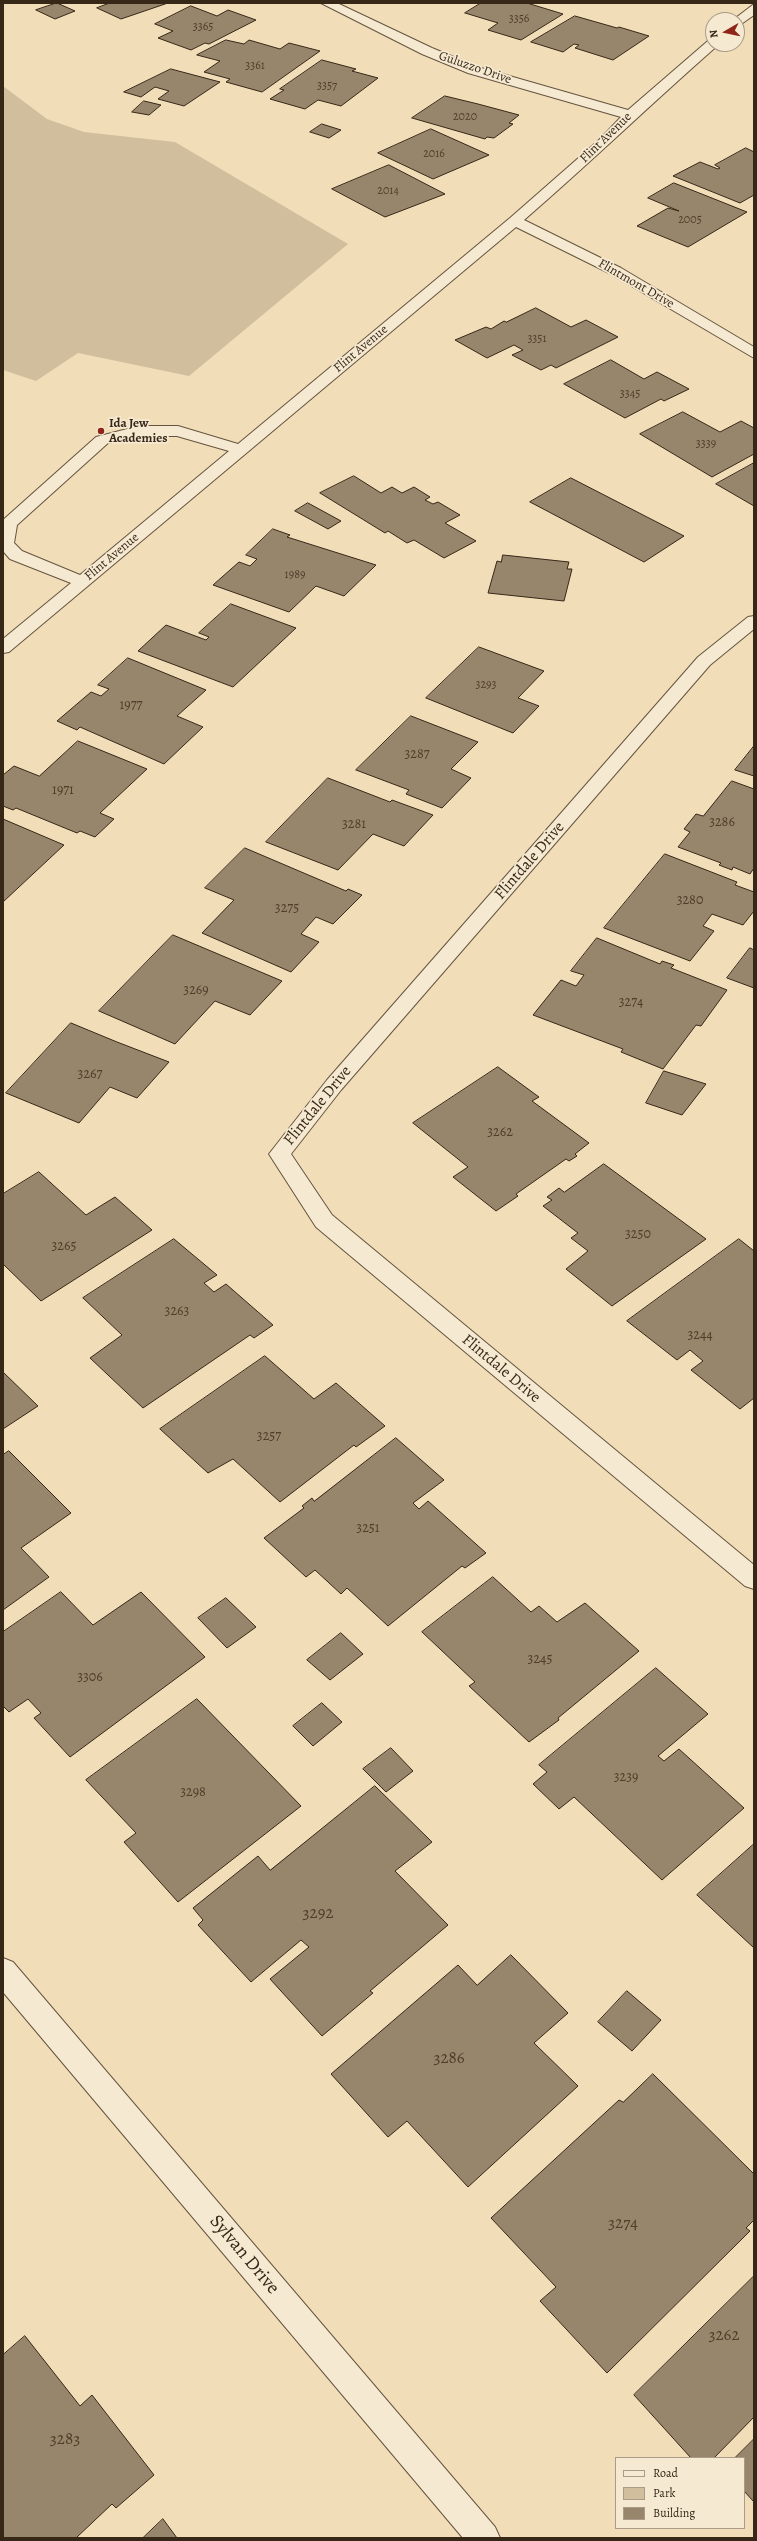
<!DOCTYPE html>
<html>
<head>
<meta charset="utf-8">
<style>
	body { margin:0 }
	#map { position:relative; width:757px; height:2541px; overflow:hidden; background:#f1ddb8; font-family:Alegreya,serif }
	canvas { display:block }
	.frame { position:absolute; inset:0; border:4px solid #362717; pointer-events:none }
	.legend { position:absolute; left:615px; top:2457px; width:130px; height:72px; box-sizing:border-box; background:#f6e9d1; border:1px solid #a99b87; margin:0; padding:5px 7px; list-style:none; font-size:12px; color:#362717 }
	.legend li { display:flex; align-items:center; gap:8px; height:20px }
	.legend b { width:20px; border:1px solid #a99b87 }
	.north { position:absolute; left:705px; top:12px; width:40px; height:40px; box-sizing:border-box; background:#f6e9d1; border:1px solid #a99b87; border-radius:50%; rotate:261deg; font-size:11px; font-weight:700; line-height:16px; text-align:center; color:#362717 }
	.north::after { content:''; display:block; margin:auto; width:14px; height:18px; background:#8f2418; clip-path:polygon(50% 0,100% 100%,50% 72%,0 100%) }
</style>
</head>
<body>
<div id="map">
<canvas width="757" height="2541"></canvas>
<div class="frame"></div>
<ul class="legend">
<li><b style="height:5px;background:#f6e9d1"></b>Road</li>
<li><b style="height:11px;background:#d1be9d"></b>Park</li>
<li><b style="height:11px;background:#97866b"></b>Building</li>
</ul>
<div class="north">N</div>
</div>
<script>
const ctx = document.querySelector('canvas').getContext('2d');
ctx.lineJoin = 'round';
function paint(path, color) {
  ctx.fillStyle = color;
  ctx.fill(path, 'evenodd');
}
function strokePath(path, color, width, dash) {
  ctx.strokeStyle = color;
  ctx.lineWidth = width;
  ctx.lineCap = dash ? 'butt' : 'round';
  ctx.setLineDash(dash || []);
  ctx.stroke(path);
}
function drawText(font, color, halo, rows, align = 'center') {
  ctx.font = font + ' Alegreya,serif';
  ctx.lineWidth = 3.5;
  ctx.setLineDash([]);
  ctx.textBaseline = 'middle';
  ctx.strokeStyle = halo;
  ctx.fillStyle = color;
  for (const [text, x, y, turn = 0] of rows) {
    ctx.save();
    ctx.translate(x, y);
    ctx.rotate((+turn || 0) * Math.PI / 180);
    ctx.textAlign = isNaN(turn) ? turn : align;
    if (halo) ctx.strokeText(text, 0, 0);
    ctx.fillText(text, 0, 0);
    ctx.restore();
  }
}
paint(new Path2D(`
	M3,86l44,33 37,13 91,10 173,102 -159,132 -111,-23 -42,28 -33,-11z`), '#d1be9d');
const building = new Path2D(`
	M57,3l18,8 -20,8 -19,-9z
	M110,3h58l-47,16 -24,-11z
	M481,3h46l36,11 -42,26 -33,-10 10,-7 -33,-10z
	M191,6l26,10 11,-6 28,10 -47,24 -4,-1 -14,7 -33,-12 15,-7 -18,-7z
	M575,16l42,12 2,-1 30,9 -36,24 -38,-12 4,-3 -5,-1 -11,8 -32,-10z
	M226,40l18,4 5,-4 31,9 9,-6 31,8 -58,41 -36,-10 4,-3 -26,-7 16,-11 -23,-6z
	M322,60l34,9 -4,2 26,7 -37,28 -23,-6 -13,9 -35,-10 14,-9 -4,-1z
	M171,69l49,13 -36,24 -26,-7 11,-8 -14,-4 -14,10 -17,-5z
	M445,96l33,8 41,11 -10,8 4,1 -19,14 -7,-1 -2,2 -73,-21z
	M144,101l17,4 -12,10 -17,-3z
	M322,124l19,6 -12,8 -19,-6z
	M431,129l58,26 -56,24 -55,-26z
	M746,148l8,4v43l-14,8 -67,-27 27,-14 18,7 2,-1 -5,-3z
	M389,165l56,29 -60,23 -53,-28z
	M674,183l73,29 -59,35 -51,-21 31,-18 11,3 -31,-13z
	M536,308l35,19 15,-7 32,17 -62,31 -5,-3 -10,5 -29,-15 11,-5 -9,-5 -27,13 -32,-18 31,-13 5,2 13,-8 2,1z
	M611,360l33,19 13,-7 32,17 -25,12 -3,-2 -36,19 -61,-34z
	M683,412l37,20 21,-11 13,7v26l-42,23 -72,-43z
	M754,463v43l-38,-22z
	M354,476l27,17 11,-6 10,6 12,-6 16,10 -5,3 8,4 5,-2 22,13 -15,8 31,18 -32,17 -30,-18 -7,3 -19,-12 -3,2 -65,-40z
	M571,478l113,58 -40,26 -114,-60z
	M308,503l33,18 -13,8 -33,-18z
	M273,529l17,6 -3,2 89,28 -32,31 -28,-10 -27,26 -76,-27 26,-23 11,4 7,-7 -11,-4z
	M503,555l66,7 -2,7h5l-8,32 -76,-8 9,-32 4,1z
	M231,604l65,24 -63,59 -95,-36 28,-26 40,15 3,-3 -10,-4z
	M479,647l65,24 -26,27 21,8 -26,27 -87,-35z
	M128,658l78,32 -29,26 26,11 -39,37 -84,-37 -3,3 -20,-9 34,-29 10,4 8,-7 -11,-4z
	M411,716l67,26 -27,27 20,9 -29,30 -36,-14 3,-4 -53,-20z
	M78,741l69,28 -47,44 14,6 -19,18 -15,-6 -3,2 -61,-25 -3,2 -10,-4v-31l11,-9 25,10z
	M754,746v30l-19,-6z
	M328,778l62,24 2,-2 41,15 -29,31 -31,-12 -35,36 -72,-28z
	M732,781l22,8v79l-4,6 -17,-7 -1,3 -13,-5 2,-2 -43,-16 12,-15 -6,-3 12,-15 7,2z
	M3,819l61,26 -61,57z
	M245,848l101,43 2,-2 14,6 -29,29 -17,-7 -15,17 18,8 -28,30 -89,-39 32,-33 -29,-12z
	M665,854l72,28 -2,3 19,7v19l-11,14 -31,-11 -9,12 11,5 -24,30 -86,-33z
	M173,935l109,46 -32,34 -35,-14 -40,43 -76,-33z
	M597,938l63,26 2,-3 12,4 -3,3 56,22 -26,36 -5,-1 -33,44 -42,-17 2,-3 -90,-34 28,-35 15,6 8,-11 -13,-4z
	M750,948l4,2v38l-27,-10z
	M71,1023l46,19 52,20 -32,36 -27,-11 -31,36 -73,-30z
	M498,1067l41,30 -7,4 57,42 -14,11 2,2 -8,5 -3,-2 -50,35 2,2 -22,15 -43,-34 15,-10 -55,-44z
	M664,1071l42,13 -24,31 -36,-12z
	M604,1164l102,75 -94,67 -46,-37 22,-18 -17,-13 7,-5 -35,-27 9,-6 -5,-3 12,-9 5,4z
	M39,1172l47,43 29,-18 37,33 -111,71 -38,-37v-70z
	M174,1239l43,36 -13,8 10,9 12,-8 47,41 -19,13 -4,-3 -107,73 -53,-50 32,-23 -39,-37z
	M739,1239l15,12v147l-14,11 -49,-39 12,-9 -13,-11 -13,10 -50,-39z
	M265,1356l49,43 22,-16 49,43 -29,21 -2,-2 -74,57 -47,-43 -25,14 -48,-44z
	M3,1372l35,34 -35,23z
	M396,1438l48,42 -31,23 6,6 9,-8 58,52 -21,15 -3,-2 -74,60 -41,-38 -6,6 -26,-24 -9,7 -42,-39 40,-30 -2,-2 10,-8 2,3z
	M9,1451l62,62 -50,35 28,29 -46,33v-155z
	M493,1577l38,35 8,-6 18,16 28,-19 54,48 -81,67 1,2 -30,22 -60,-56 6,-4 -53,-50z
	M61,1592l32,33 48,-33 64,65 -135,100 -36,-39 7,-5 -13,-14 -19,13 -6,-6v-74z
	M226,1598l30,29 -29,21 -29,-30z
	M341,1633l22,21 -33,26 -23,-20z
	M656,1668l52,46 -50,42 6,5 15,-12 65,59 -82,72 -88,-83 -15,12 -26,-25 14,-12 -8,-7z
	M197,1699l104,107 -123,96 -54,-60 12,-9 -50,-53z
	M322,1703l20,19 -29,24 -20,-20z
	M391,1748l22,23 -27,21 -23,-23z
	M375,1786l57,56 -37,29 53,54 -78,66 3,2 -51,43 -52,-57 39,-32 -8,-7 -50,42 -53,-57 5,-5 -10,-12 65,-52 12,14z
	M754,1844v104l-57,-53z
	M511,1955l57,58 -34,30 44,43 -110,101 -61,-66 -19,16 -57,-63 127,-109 19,20z
	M627,1991l34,29 -29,31 -34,-29z
	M653,2074l101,100v46l-8,8 4,3 -143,142 -67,-72 16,-14 -65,-69 128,-118 4,2z
	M754,2276v141l-40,41h-23l-57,-63z
	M25,2336l55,70 12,-11 62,80 -38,33 -4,-4 -36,34h-73v-183z
	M754,2439v63l-10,-11v-33h-9z
	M163,2519l14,19h-34z`);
paint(building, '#97866b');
strokePath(building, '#362717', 1);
const minor = new Path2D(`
	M321,3h16l95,45 46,19 150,43 81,-70 4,-1v5h6l-2,2c-65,57 -127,117 -193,174l97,48 133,79v11l-143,-84 -95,-47 -507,425 -6,1v-14l68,-56 -61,-24 -7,-8v-31l93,-83 43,-11h39l60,18 272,-226 89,-78 22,-23 -153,-44 -46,-19zM139,436h38l52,15 -149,124 -58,-24 -8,-8 3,-18 91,-82z
	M754,4v11l-17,12v-7h-4z
	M754,616v13l-44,36 -369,425 -50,64 41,61 422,350v24l-9,-3 -429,-359 -47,-73 58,-74 371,-423 50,-40z
	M3,1958l10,4 482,565 5,11h-37l-460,-546z`);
strokePath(minor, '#65543f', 2);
paint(minor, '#f6e9d1');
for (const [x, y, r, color] of [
	[101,431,4,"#8f2418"]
]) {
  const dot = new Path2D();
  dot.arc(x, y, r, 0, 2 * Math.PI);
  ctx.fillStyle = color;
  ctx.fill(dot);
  strokePath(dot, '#f6e9d1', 1.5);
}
drawText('12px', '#4e3f2c', null, [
	["3356",519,19],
	["3365",203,27],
	["3361",255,66],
	["3357",327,86],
	["2020",465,117],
	["2016",434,154],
	["2014",388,191],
	["2005",690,220],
	["3351",537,339],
	["3345",630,394],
	["3339",706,444],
	["1989",295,575],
	["3293",486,685]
]);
drawText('13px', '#362717', '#f6e9d1', [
	["Guluzzo Drive",475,68,19],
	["Flint Avenue",606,138,-44],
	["Flintmont Drive",636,284,30],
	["Flint Avenue",361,349,-40],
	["Flint Avenue",112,557,-40]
]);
drawText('bold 13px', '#362717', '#f6e9d1', [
	["Ida Jew",109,424],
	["Academies",109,439]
], 'left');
drawText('14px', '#4e3f2c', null, [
	["1977",131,706],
	["3287",417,755],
	["1971",63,791],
	["3286",722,823],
	["3281",354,825],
	["3280",690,901],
	["3275",287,909],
	["3269",196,991],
	["3274",631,1003],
	["3267",90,1075],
	["3262",500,1133],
	["3250",638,1235],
	["3265",64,1247],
	["3263",177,1312],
	["3244",700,1336],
	["3257",269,1437],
	["3251",368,1529],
	["3245",540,1660],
	["3306",90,1678],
	["3239",626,1778],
	["3298",193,1793]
]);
drawText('16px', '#362717', '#f6e9d1', [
	["Flintdale Drive",530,861,-49],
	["Flintdale Drive",318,1106,-51],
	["Flintdale Drive",501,1369,40]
]);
drawText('17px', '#4e3f2c', null, [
	["3292",318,1914],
	["3286",449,2059],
	["3274",623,2224],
	["3262",724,2336],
	["3283",65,2440]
]);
drawText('19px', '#362717', '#f6e9d1', [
	["Sylvan Drive",244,2255,50]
]);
</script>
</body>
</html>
